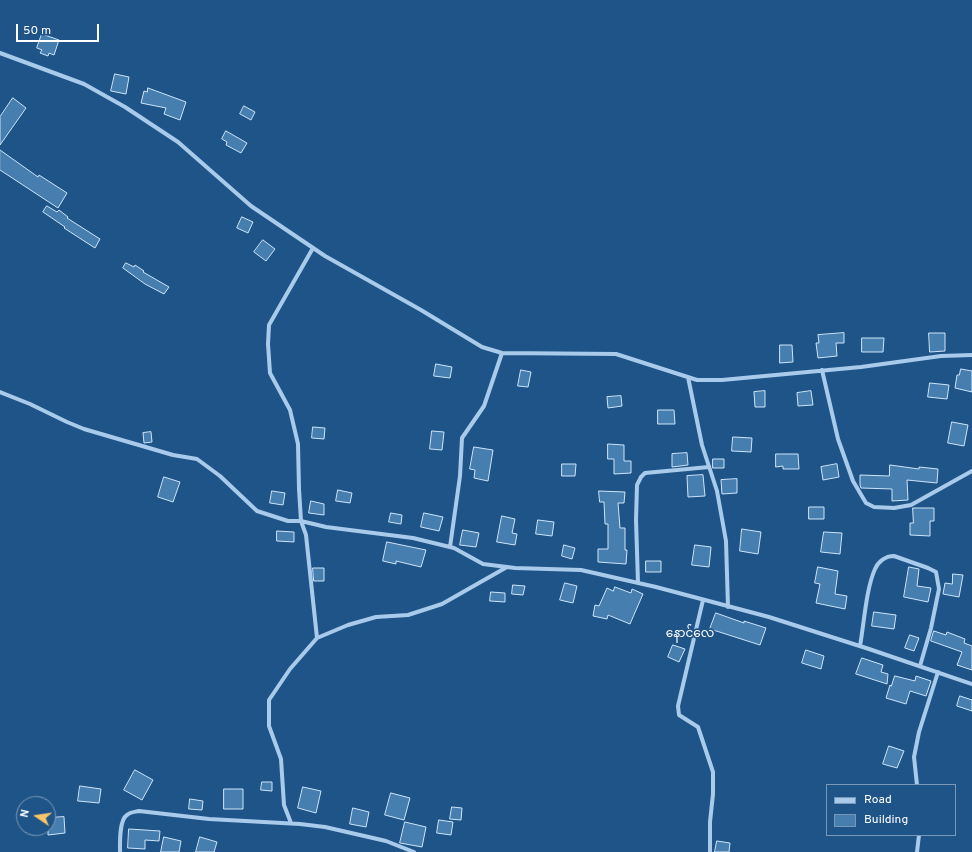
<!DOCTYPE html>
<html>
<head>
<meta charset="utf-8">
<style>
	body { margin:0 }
	#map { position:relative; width:972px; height:852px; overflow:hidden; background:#1f5488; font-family:Overpass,sans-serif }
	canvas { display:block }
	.legend { position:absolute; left:826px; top:784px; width:130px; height:52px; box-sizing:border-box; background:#1f5488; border:1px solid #7998b8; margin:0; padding:5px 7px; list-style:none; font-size:12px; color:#fff }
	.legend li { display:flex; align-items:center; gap:8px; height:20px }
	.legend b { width:20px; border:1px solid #7998b8 }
	.north { position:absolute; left:16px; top:796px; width:40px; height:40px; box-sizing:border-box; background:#1f5488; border:1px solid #7998b8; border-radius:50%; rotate:283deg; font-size:11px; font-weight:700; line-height:16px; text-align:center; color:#fff }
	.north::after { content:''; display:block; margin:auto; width:14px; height:18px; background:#f9c569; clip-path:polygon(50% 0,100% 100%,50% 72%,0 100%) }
	.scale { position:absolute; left:16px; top:24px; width:83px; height:18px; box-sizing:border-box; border:2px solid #fff; border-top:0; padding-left:5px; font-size:12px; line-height:14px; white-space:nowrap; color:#fff; -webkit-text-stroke:3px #1f5488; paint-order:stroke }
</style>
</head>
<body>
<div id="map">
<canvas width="972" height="852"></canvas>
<ul class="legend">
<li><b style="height:5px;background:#a9cbeb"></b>Road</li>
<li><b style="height:11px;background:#477eb0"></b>Building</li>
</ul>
<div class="north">N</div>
<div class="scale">50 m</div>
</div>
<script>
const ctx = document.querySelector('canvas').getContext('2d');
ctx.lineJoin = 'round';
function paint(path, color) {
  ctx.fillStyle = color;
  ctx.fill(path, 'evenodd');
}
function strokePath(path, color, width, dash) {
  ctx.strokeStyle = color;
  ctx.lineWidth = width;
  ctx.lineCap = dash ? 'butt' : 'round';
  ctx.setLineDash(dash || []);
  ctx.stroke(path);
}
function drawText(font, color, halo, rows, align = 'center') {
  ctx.font = font + ' Overpass,"Noto Sans Myanmar",sans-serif';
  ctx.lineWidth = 3.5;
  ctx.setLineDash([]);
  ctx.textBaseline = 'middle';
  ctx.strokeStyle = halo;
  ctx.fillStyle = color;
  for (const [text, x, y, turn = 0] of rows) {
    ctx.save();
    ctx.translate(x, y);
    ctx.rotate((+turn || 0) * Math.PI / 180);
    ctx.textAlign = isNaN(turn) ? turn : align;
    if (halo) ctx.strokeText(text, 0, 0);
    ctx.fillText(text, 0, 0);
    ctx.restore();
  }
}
const building = new Path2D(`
	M42,34l17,6 -5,15 -5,-2 -1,3 -8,-3 2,-3 -5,-2z
	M115,74l14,3 -3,17 -15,-3z
	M148,88l38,14 -6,18 -16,-6 2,-6 -25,-5 3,-12 3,1z
	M13,98l13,10 -26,37v-28z
	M244,106l11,6 -4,8 -11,-6z
	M226,131l21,12 -6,10 -15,-8 1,-3 -5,-3z
	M0,150l38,27 1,-2 28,18 -9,15 -58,-38z
	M47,206l10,6 2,-2 9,7 -1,1 33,21 -5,9 -31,-20 1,-1 -22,-15z
	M242,217l11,5 -5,11 -11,-5z
	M263,240l12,9 -9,12 -12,-9z
	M126,263l8,4 1,-2 9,6 -1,1 26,15 -5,7 -19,-10 -22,-16z
	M844,333v10h-8l1,13 -19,2 -2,-15h3l-1,-8z
	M929,333h16v18l-15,1z
	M862,338h22l-1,14h-21z
	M780,345h12l1,17 -13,1z
	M436,364l16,3 -2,11 -16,-2z
	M961,369l11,2v21l-17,-4 2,-13h2z
	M521,370l10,2 -3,15 -10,-1z
	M930,383l19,2 -2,14 -19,-2z
	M765,391v16h-10l-1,-15z
	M811,391l2,14 -15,1 -1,-13z
	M621,396l1,10 -14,2 -1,-11z
	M658,410h16l1,14h-17z
	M952,422l16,3 -4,21 -16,-3z
	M313,427l12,1 -1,11 -12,-1z
	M432,431l12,1 -2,18 -12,-1z
	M151,432l1,10 -8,1 -1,-10z
	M733,437l19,1 -1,14 -19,-1z
	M608,444l16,1v16h7v12l-17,1v-15h-6z
	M474,447l19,3 -5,31 -14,-3 1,-8 -5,-1z
	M687,453l1,12 -16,2v-13z
	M776,454h22l1,15h-16v-3l-7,1z
	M713,459h11v9h-11z
	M562,464h14l-1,12h-13z
	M837,464l2,13 -16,3 -2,-13z
	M890,465l29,4v-2l19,2 -1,14 -30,-3 1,20 -16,1v-12l-31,-1 -1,-3v-10l29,1z
	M703,475l2,21 -17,1 -1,-21z
	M164,477l16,5 -7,20 -15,-5z
	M737,479v14l-15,1 -1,-14z
	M338,490l14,3 -2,10 -14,-2z
	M272,491l13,2 -2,12 -13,-2z
	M599,491l26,1 -1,11h-6l2,25h5v22h2l-1,14 -28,-2v-13h10v-25h-3l-1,-22h-4z
	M311,501l13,3v11l-15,-2z
	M809,507h15v12h-15z
	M913,508h21v13h-4v15l-20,-1v-12h3z
	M391,513l11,2 -1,9 -12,-2z
	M424,513l19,4 -4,14 -18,-4z
	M502,516l13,3 -3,14 5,1 -2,11 -18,-3z
	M538,520l16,2 -2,14 -16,-2z
	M742,529l19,3 -3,22 -18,-3z
	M463,530l16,3 -3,14 -16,-2z
	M277,531l17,1v10l-17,-1z
	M824,532l18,1 -2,21 -19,-2z
	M387,542l39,8 -5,17 -25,-6v3l-13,-3z
	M564,545l11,3 -3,11 -10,-3z
	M695,545l16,2 -2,20 -17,-2z
	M646,561h15v11h-15z
	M818,567l20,4 -3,23 12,2 -2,13 -29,-6 4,-19 -5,-1z
	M909,567l10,2 -2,17 14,2 -3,14 -24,-5z
	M313,568h11v13h-10z
	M953,574l10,1 -4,22 -16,-3 2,-11 7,1z
	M565,583l12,3 -4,17 -13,-3z
	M513,585l12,1 -2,9 -11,-1z
	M615,587l16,6 1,-4 11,5 -13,30 -22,-9 -1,4 -14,-3 2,-11 4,1 8,-18 6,3z
	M491,592l14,1v9l-15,-1z
	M874,612l22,3 -2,14 -22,-3z
	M716,613l28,10v-2l22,7 -6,17 -50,-16z
	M934,631l12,4 1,-3 18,7 -1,4 8,3v24l-15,-5 5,-13 -31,-11z
	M910,635l9,3 -5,13 -9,-3z
	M673,645l12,4 -6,13 -11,-5z
	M806,650l18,6 -3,13 -19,-6z
	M862,658l21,7 -2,7 7,2 -1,10 -31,-10z
	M895,676l20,5 1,-5 15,5 -5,15 -16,-5 -4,13 -20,-6 4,-13 1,1z
	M960,696l12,4v11l-15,-5z
	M889,746l15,5 -7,17 -14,-4z
	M135,770l18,10 -11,20 -18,-10z
	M262,782h10v9l-11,-1z
	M80,786l21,3 -2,14 -21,-2z
	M303,787l18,4 -5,22 -18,-5z
	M224,789h19v20h-19z
	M391,793l19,5 -6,22 -19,-5z
	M190,799l13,2 -1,9 -13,-1z
	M452,807l10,1 -1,12 -11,-1z
	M353,808l16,4 -3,15 -16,-3z
	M64,817l1,16 -17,2v-17z
	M439,820l14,2 -2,13 -14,-2z
	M405,822l21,5 -4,20 -22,-4z
	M129,829l31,2 -1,10 -14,-1v9l-17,-1z
	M164,837l17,4 -2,11h-18z
	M200,837l17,5 -3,10h-18z
	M717,841l13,2 -1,9h-14z`);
paint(building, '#477eb0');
strokePath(building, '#cee4f8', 1);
strokePath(new Path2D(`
	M0,53l84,31 41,23 53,35 73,64 74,50 96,54 61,37 20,6 114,1 81,26h25l139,-13 80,-11 31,-1
	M313,248l-44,77 -1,19 2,29 20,37 8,34 1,45 2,32 25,6 87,11 41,10 29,16 32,4 66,2 75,17 113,30 100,32 103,35
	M822,370l16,69 15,42 13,22 8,4 20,1 17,-3 61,-34
	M688,377l14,68 15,46 9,50 2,66
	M0,392l30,12 37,18 17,7 89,26 24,4 23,17 37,35 31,10h13l5,14 11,103 -27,31 -21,31v26l12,33 3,46 7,18
	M450,547l10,-71 2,-38 22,-32 18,-53
	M638,583l-2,-63 1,-35 4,-8 4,-4 64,-6
	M703,600l-25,106 1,9 19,12 15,45v22l-3,28v30
	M317,638l31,-13 28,-8 32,-2 34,-11 65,-37
	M860,646c4,-22 6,-57 15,-77 3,-7 10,-13 19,-13l34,12 8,4 3,17 -8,39 -11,38
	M917,785l-3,-28 5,-25 19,-60
	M120,852c0,-9 -1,-32 7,-37 3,-3 8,-3 12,-4l70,8 91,5 25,3 61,14 28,11
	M917,852l2,-17`), '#a9cbeb', 4);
drawText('12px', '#fff', '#1f5488', [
	["နောင်လေ",690,635]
]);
</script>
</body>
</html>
